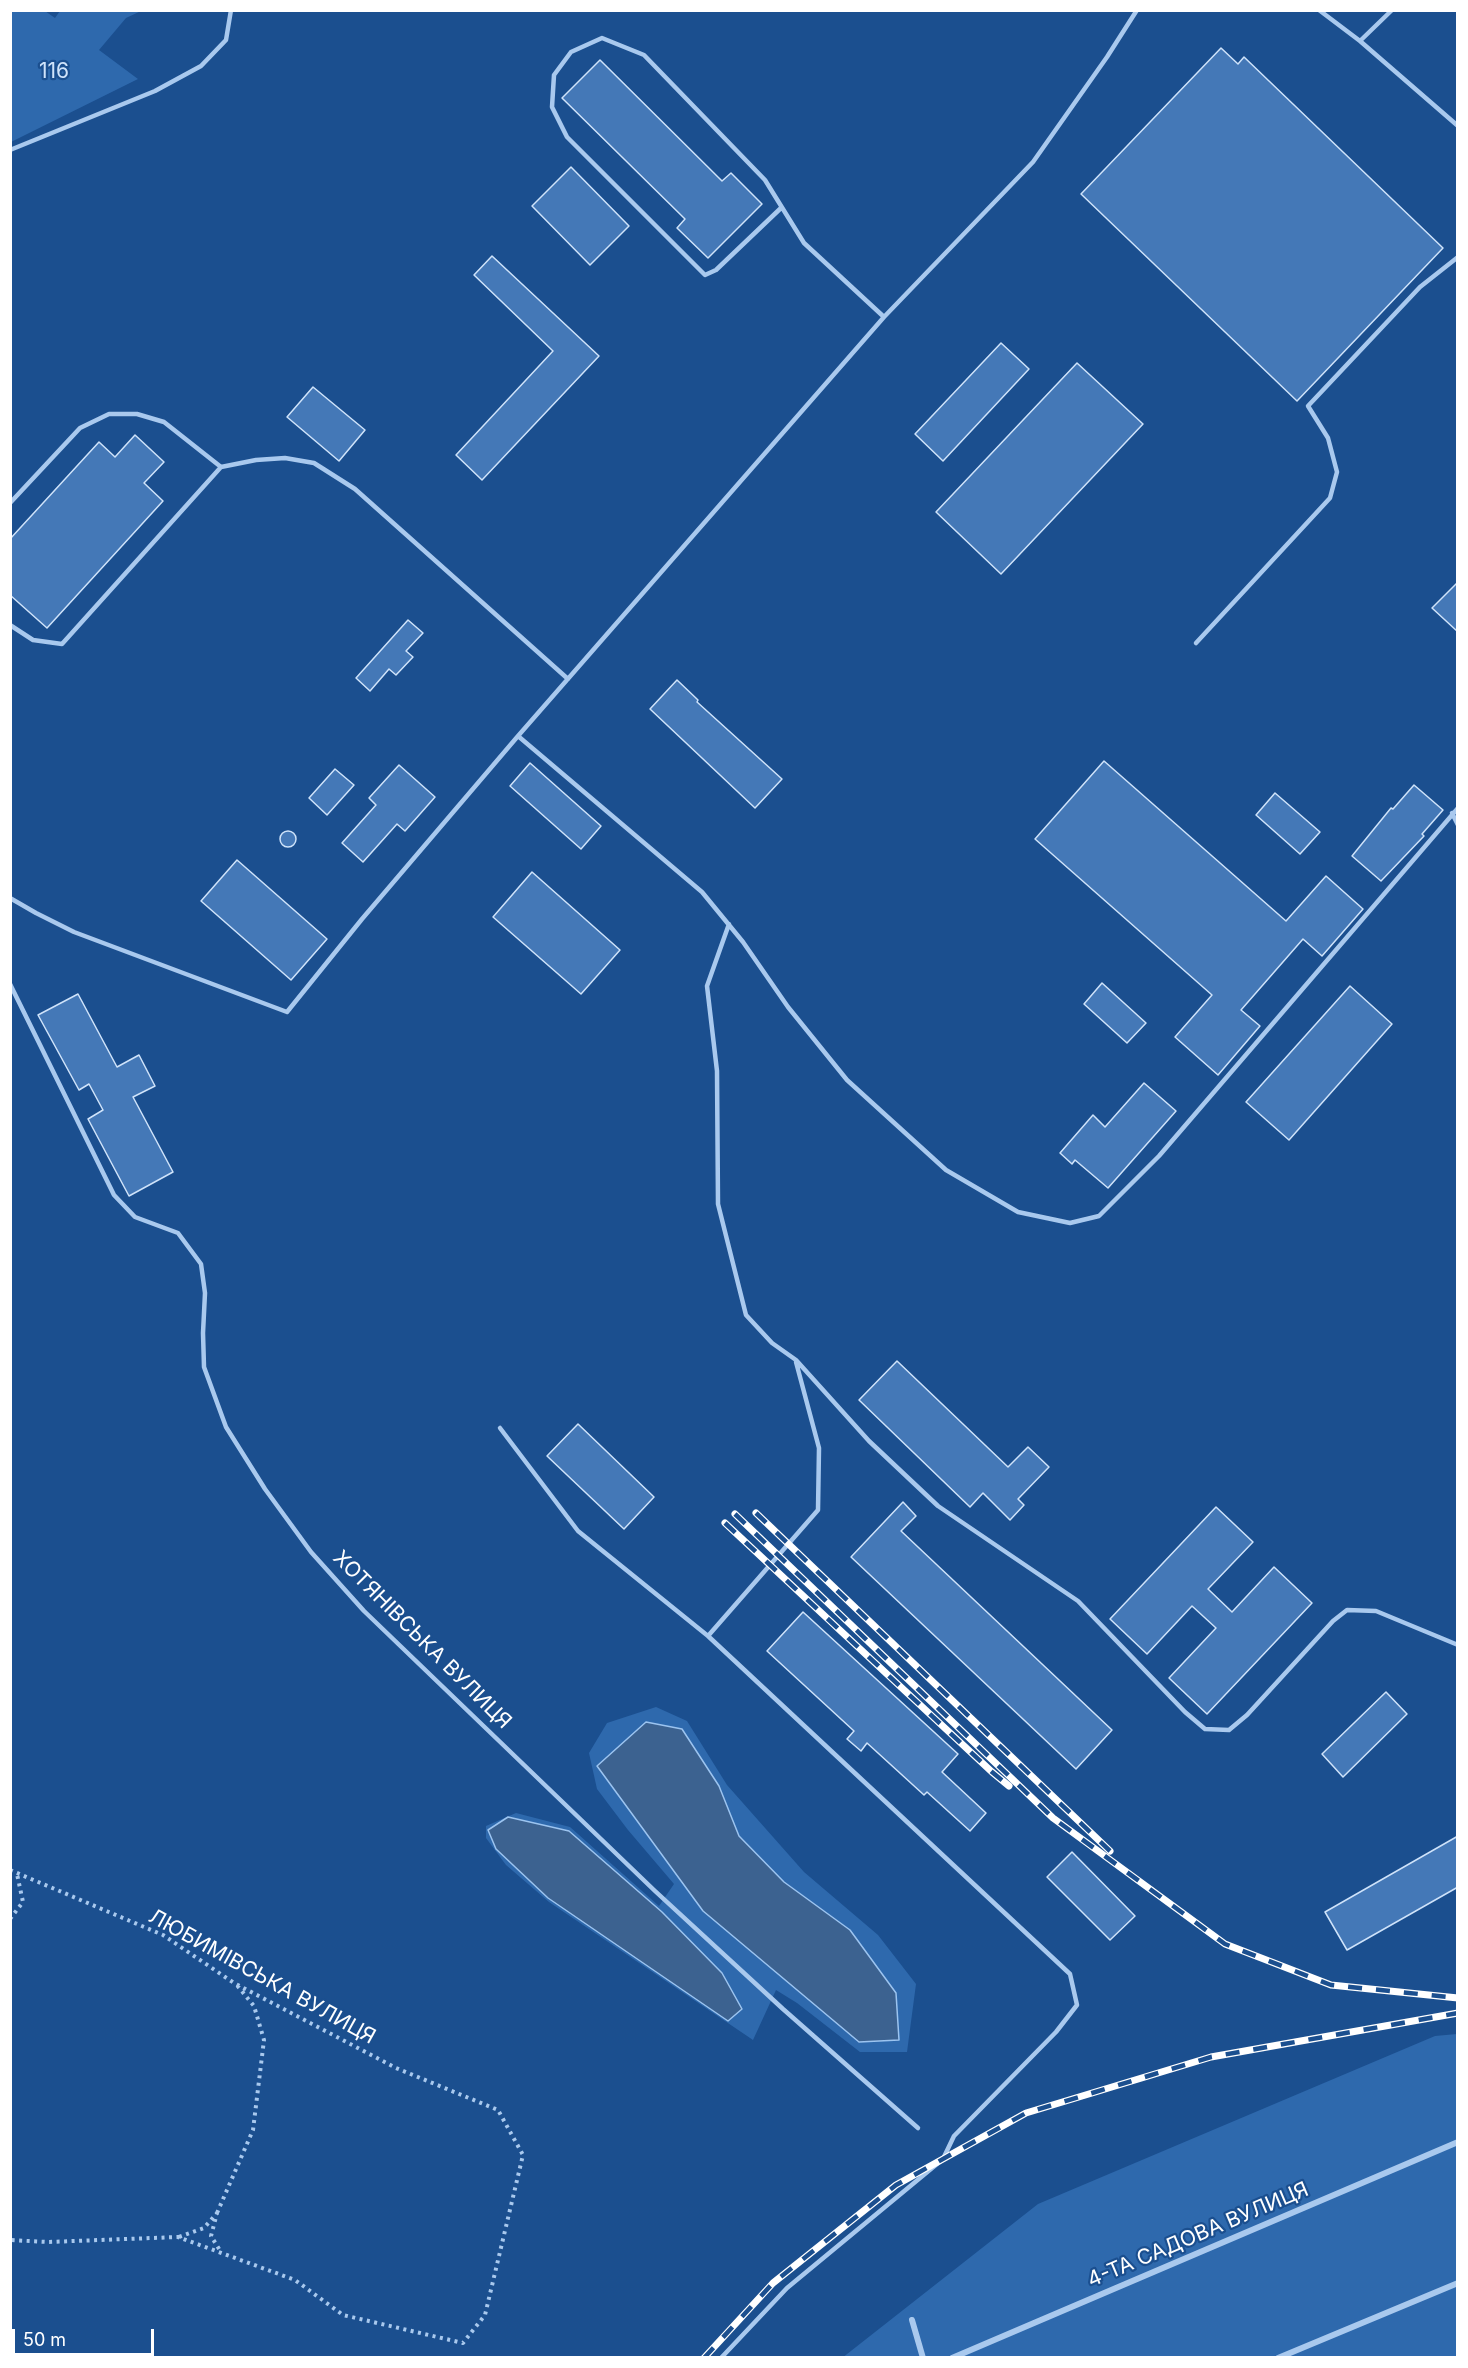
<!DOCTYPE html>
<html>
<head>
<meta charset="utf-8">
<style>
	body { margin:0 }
	#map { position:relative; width:1468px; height:2368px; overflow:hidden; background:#1b4f8f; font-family:Inter,sans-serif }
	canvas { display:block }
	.frame { position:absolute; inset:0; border:12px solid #fff; pointer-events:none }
	.scale { position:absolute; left:12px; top:2329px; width:142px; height:27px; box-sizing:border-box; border:3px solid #fff; border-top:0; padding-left:8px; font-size:18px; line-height:21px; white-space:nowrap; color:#fff; -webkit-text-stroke:4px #1b4f8f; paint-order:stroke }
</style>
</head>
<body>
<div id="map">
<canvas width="1468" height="2368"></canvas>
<div class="frame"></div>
<div class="scale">50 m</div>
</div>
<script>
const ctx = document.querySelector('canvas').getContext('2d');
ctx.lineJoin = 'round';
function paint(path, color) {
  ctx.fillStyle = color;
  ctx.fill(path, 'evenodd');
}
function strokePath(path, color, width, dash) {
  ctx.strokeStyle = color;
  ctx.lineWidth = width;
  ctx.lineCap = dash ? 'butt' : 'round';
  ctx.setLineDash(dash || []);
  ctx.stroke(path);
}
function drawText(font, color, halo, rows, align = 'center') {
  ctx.font = font + ' Inter,sans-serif';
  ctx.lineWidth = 4.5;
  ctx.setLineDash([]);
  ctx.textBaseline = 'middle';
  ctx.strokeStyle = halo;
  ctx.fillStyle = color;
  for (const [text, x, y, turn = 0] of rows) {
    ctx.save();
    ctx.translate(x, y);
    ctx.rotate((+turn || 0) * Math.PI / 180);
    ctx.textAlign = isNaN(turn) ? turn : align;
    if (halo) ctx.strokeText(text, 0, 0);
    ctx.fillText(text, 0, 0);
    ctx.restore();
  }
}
paint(new Path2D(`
	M11,10l34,1 10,7 5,-7h81l-15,7 -27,32 39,29 -127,63z
	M656,1707l31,14 40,64 77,87 74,63 38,49 -9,68h-47l-63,-49 -21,-13 -23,50 -204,-138 -43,-37 -20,-27v-12l30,-13 54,14 89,79 15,-22 -46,-54 -31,-41 -8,-36 18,-30z
	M1457,2034v323l-615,1 196,-154 397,-168z`), '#2e69ad');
const water = new Path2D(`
	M646,1722l36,7 37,57 20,50 45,46 66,48 46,63 3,47 -40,2 -156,-131 -106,-145z
	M508,1817l61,14 93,81 60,61 20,36 -14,12 -180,-123 -52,-49 -8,-19z`);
paint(water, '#3c6290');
strokePath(water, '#9cc4f0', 1.5);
const building = new Path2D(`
	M1221,48l17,16 6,-7 199,191 -146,153 -216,-207z
	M600,60l122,121 9,-8 31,31 -54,54 -31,-30 8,-9 -123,-121z
	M571,167l58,59 -39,39 -58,-59z
	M492,256l107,100 -117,124 -26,-25 97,-104 -79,-76z
	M1001,343l28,26 -86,92 -28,-27z
	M1077,363l66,61 -142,150 -65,-62z
	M313,387l52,43 -26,31 -52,-44z
	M135,435l29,27 -20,21 19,18 -116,127 -37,-33v-56l89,-97 16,15z
	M1458,582v50l-26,-24z
	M408,620l15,13 -17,18 7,6 -17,18 -7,-6 -19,22 -14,-13z
	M677,680l21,20 -1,2 85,77 -27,29 -105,-99z
	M1104,761l182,160 40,-45 37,33 -41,47 -19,-17 -62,71 19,16 -42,49 -43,-38 37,-42 -177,-156z
	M530,763l71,63 -20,23 -71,-63z
	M399,765l36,32 -30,34 -8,-7 -34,38 -21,-19 34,-38 -7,-7z
	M335,769l19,16 -27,30 -18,-17z
	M1414,785l29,25 -21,24 2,2 -43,45 -29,-25 39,-48 2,1z
	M1275,793l45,39 -20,22 -44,-39z
	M280 839a8 8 0 1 1 16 0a8 8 0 1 1-16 0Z
	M237,860l90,79 -36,41 -90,-79z
	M532,872l88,78 -39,44 -88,-77z
	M1102,983l44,40 -19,20 -43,-39z
	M1350,986l42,38 -103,116 -43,-38z
	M78,994l39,73 22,-12 16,31 -22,11 40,75 -44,24 -41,-77 15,-9 -14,-26 -10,6 -41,-75z
	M1144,1083l32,28 -68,77 -33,-28 -3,4 -12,-11 33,-38 12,12z
	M897,1361l111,106 20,-20 21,20 -31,32 6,6 -14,15 -27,-27 -13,14 -111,-107z
	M578,1424l76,73 -30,32 -77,-73z
	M903,1502l13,14 -15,15 211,199 -36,39 -225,-212z
	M1216,1507l37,35 -45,47 24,23 42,-45 38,36 -105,111 -38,-36 47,-50 -24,-22 -45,48 -37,-35z
	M803,1612l155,142 -16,18 44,41 -16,18 -43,-39 -3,3 -57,-52 -6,8 -14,-12 7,-8 -87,-80z
	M1386,1692l21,22 -64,63 -21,-23z
	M1458,1836v51l-111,63 -22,-38z
	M1072,1852l63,64 -25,24 -63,-63z`);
paint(building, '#4478b7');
strokePath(building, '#cfe3fa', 1.5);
strokePath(new Path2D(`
	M10,1870l153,65 71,48 162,85 102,42 25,45 -38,160 -22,28 -120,-28 -48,-35 -117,-43 -130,5 -38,-2
	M10,1919l13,-17 -6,-28
	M217,2213l36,-83 11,-90 -10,-34 -18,-22
	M179,2237l25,-9 13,-15 -6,23 10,16`), '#a9c9ee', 4, [3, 4.5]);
strokePath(new Path2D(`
	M1319,10l41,31 32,-31
	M1360,41l98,85
	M10,150l145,-59 46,-25 25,-26 5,-30
	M781,208l-65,62 -11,5 -138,-138 -15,-30 2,-32 17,-23 31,-14 42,17 121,125 39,63 80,74
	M10,503l70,-75 29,-14h28l27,8 57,45
	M10,625l23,15 29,4 159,-177 35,-7 29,-2 29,5 41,26 213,190
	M1196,643l134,-145 7,-26 -9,-34 -20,-32 112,-119 38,-30
	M518,736l366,-419 149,-155 74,-105 30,-47
	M1452,813l6,12
	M10,898l26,15 38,19 213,80 75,-93 156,-183 184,156 41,50 45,65 59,73 99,90 72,42 52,11 29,-7 60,-60 299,-348
	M729,924l-22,62 10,85 1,133 28,111 26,28 24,17 73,81 69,65 140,95 107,111 20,17 24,1 18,-15 86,-94 14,-11 29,1 82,34
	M10,984l104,211 21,22 43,16 23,31 4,29 -2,40 1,34 22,60 39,62 46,63 53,59 291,280 128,118 135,119
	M500,1428l78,103 130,105 362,338 7,31 -21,27 -102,104 -11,23 -156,129 -66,70
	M708,1636l110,-126 1,-62 -23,-86`), '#a9c9ee', 4.5);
strokePath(new Path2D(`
	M912,2320l11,38
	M952,2358l506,-216
	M1278,2358l180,-75`), '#a9c9ee', 6);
const rail = new Path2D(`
	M756,1513l354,338
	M735,1514l318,304 172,126 106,41 127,13
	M725,1523l267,249 17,14
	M704,2358l69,-75 123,-98 130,-72 185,-56 247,-44`);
strokePath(rail, '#fff', 7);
strokePath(rail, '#1b4f8f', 4.5, [14]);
drawText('21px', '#cfe3fa', '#1b4f8f', [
	["116",54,72]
]);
drawText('21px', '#fff', '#1b4f8f', [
	["ХОТЯНІВСЬКА ВУЛИЦЯ",422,1640,45],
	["ЛЮБИМІВСЬКА ВУЛИЦЯ",262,1977,29],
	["4-ТА САДОВА ВУЛИЦЯ",1198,2235,-23]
]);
</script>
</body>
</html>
